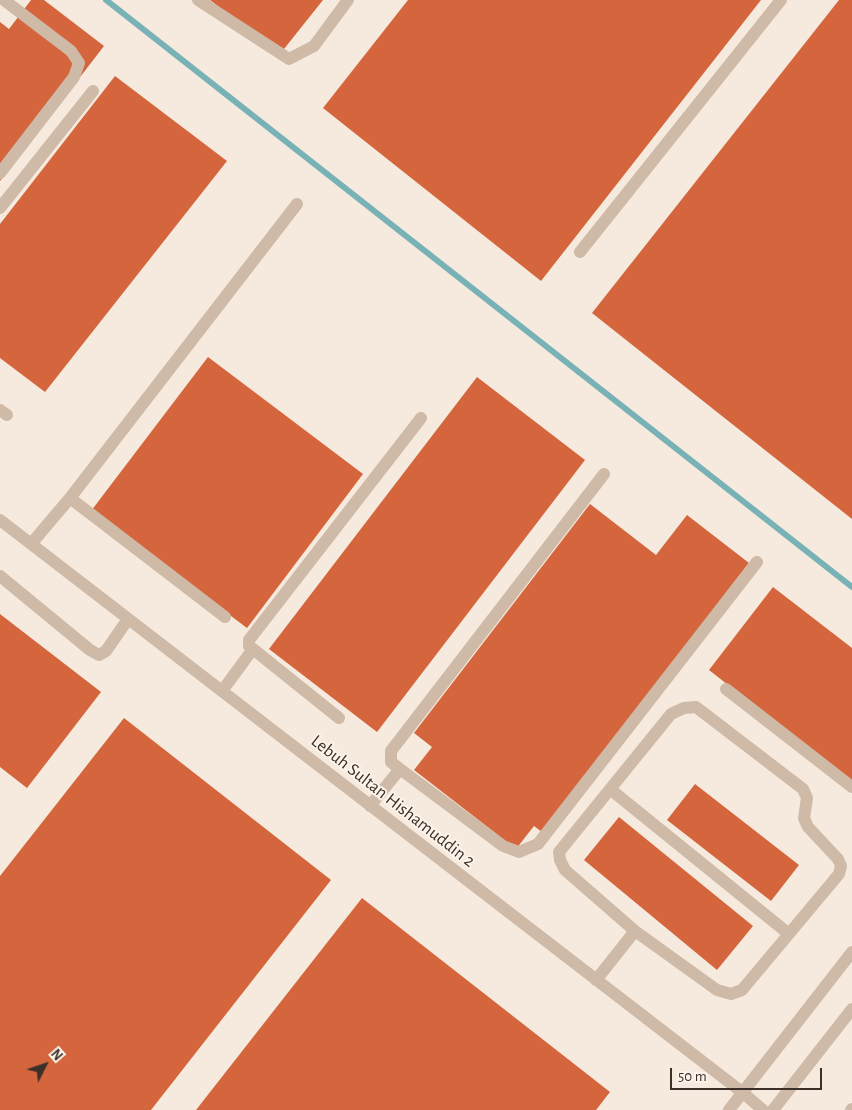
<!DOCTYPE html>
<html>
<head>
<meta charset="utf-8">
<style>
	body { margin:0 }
	#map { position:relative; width:852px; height:1110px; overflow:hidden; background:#f5eadd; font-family:"Alegreya Sans",sans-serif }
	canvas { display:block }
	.north { position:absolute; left:20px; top:1040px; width:50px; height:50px; -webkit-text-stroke:4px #fcf4ea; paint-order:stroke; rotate:49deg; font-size:14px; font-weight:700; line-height:20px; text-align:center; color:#3b2f28 }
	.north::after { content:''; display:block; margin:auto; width:18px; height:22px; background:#3b2f28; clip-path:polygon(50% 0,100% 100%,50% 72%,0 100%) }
	.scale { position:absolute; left:670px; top:1068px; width:152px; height:22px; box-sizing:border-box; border:2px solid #3b2f28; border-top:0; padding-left:6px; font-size:15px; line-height:18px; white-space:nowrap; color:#3b2f28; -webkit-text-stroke:4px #fcf4ea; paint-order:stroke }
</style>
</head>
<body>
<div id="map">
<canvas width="852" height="1110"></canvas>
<div class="north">N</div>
<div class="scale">50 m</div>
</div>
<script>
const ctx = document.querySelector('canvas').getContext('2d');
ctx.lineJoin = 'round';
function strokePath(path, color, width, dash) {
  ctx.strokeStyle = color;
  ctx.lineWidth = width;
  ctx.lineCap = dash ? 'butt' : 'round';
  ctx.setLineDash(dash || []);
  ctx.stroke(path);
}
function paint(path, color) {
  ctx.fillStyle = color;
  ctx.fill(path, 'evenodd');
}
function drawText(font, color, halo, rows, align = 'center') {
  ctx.font = font + ' "Alegreya Sans",sans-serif';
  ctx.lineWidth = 4;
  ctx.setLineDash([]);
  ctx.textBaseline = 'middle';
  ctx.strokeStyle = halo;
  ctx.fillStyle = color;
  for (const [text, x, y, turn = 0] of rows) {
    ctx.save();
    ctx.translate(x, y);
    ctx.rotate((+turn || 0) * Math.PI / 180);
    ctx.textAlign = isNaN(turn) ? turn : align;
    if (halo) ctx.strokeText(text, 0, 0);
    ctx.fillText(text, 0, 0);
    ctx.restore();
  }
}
strokePath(new Path2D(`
	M106,0l746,587`), '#78b2b6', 6);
paint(new Path2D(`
	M31,0h13l60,46 -104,135v-159l9,7z
	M210,0h113l-43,54z
	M408,0h353l-220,281 -218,-173z
	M839,0h13v519l-260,-206z
	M115,76l112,85 -182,231 -45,-34v-134z
	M208,357l155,117 -116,154 -156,-117z
	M477,377l108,83 -208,272 -108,-83z
	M590,504l66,51 31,-40 62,48 -207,269 -8,-6 -18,23 -102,-79 18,-23 -18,-14z
	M773,587l79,61v134l-143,-112z
	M0,614l101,78 -74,96 -27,-21z
	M124,718l207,162 -180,230h-151v-234z
	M695,784l104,81 -28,36 -104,-81z
	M619,817l134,109 -36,44 -133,-110z
	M362,898l248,194 -14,18h-400z`), '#d4653c');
strokePath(new Path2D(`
	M198,0l91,59 25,-13 34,-46
	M0,173l74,-96 5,-14 -8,-12 -67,-51
	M0,208l93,-117
	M580,252l201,-252
	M0,410l7,5
	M70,498l227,-294
	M0,520l742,572 21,18
	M31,544l39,-46 155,119
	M0,576l90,74 9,5 7,-4 22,-32
	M253,649l86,69
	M726,689l126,98
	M222,691l31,-42 -4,-3v-6l172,-222
	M400,769l-9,-7v-11l213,-277
	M610,789l179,145
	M370,806l30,-37 103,77 16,6 19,-8 219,-282
	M596,980l39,-49 82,59 14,4 11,-4 97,-116 2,-8 -3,-7 -30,-32 -4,-9 3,-20 -4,-9 -107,-82 -12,1 -13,6 -112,138 1,8 5,10 70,61
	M729,1110l123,-158
	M773,1110l79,-101
	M851,1110l1,-1`), '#cfbaa7', 12);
drawText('18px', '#3b2f28', '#fcf4ea', [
	["Lebuh Sultan Hishamuddin 2",393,801,38]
]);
</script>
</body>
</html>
